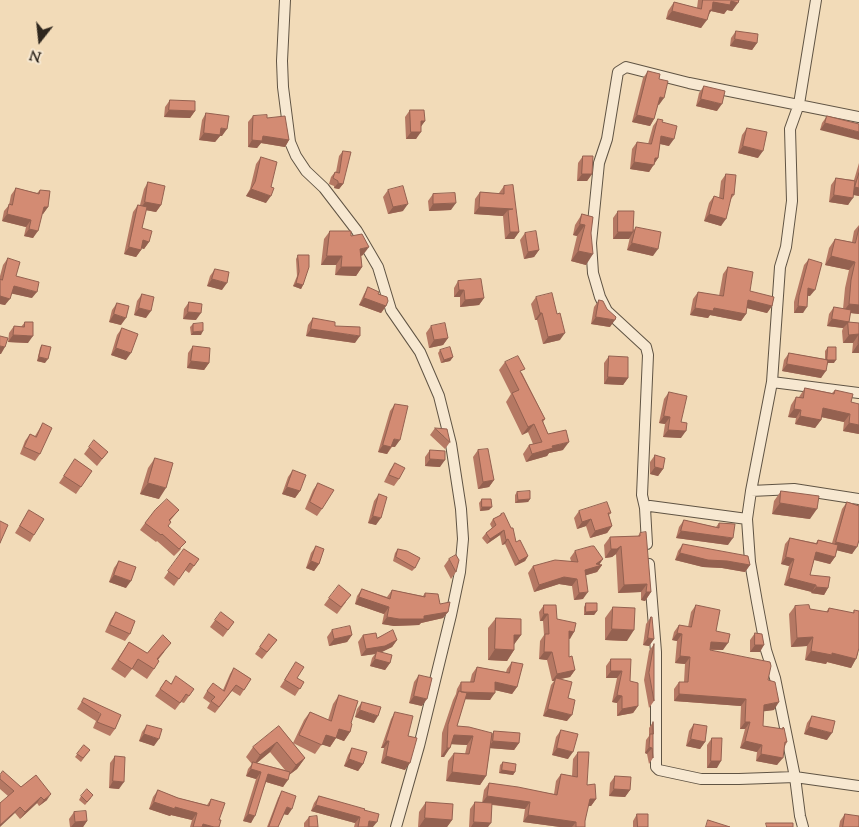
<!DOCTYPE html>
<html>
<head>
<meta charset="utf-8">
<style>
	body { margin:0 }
	#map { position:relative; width:859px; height:827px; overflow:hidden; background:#f2dbb8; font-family:"Sorts Mill Goudy",serif }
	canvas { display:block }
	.north { position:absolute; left:15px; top:15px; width:50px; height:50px; -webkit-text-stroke:4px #f7e8d1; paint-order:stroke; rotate:196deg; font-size:14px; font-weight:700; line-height:20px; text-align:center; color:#2f271e }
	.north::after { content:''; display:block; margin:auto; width:18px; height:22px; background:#2f271e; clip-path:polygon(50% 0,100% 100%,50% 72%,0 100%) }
</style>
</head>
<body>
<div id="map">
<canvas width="859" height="827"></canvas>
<div class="north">N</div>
</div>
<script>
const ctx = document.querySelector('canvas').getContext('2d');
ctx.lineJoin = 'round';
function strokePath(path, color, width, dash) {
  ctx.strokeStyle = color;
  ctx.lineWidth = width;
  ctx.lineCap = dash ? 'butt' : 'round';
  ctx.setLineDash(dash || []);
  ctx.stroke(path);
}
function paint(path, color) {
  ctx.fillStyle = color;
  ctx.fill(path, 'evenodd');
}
const street = new Path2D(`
	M285,0l-3,61 1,26 7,55 6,14 10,15 18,17 33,43 21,36 13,43 29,42 19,44 12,48 10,65 2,30 -3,33 -9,43 -32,131 -23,81
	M772,382l87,11
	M751,491l43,-2 65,10
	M645,508l2,36
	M747,519l-97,-13 -5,2 -3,-13 6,-140 -2,-8 -39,-36 -7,-14 -7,-24 -2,-30 8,-80 8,-24 11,-67 8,-5 63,16 170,34
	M649,564l7,88v115l3,3 42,9h38l56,-2 64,9
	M803,827l-3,-11 -5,-39 -20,-99 -9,-28 -9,-48 -7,-40 -3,-43 4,-28 21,-109 8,-115 6,-20 6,-46 -2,-72 9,-25 17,-104`);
strokePath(street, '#605444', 12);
strokePath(street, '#f7e8d1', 10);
paint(new Path2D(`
	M698,0h41l-7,11 -5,-1 -3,4 -13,-3 -10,17 -35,-9 2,-8 6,-9 23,6z
	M736,31l21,12 -5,7 -22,-4 1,-8z
	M648,71l11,8v26l-1,-1 -4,15 -4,7 -18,-4 11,-44z
	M704,86l13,25 -21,-5 3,-13z
	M170,100l25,11 -5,7 -26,-1 1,-10z
	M410,110l15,11 -4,5 -5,13h-10l-1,-22z
	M206,113l16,23h-2l-5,6 -16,-2 3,-20z
	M253,116l14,2 22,22 -4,7 -24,-4 -4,5 -9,-1v-25z
	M827,116l32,8 -39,6 2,-7z
	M658,119l4,3 7,24 -9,-2 -2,14 -9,14 -19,-3 2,-20 5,-7 11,2 5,-18z
	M747,128l11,30 -20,-5 4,-18z
	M343,151v33l-4,5 -5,-1v-2l-5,-2 2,-7 4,-5h1l3,-16z
	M583,156l9,18 -5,7h-10l1,-18z
	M261,157l5,46 -20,-7 4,-7 6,-25z
	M859,163v33l-6,-1 -5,10 -19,-3 2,-17 5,-7 18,2z
	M726,174l8,21 -3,4 -10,27 -17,-5 5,-18 5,-7 5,2 2,-17z
	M148,182l13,23 -5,7 -10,-2 -4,18 7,14 -5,7 -3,-1v2l-5,7 -12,-3 9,-42 5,-7h2l4,-16z
	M504,186l15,46 -5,7h-9l-2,-23 -29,-2 1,-15 5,-7 19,2v-1z
	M16,188l21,5 3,-3 8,17 -5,7h-1l-9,24 -9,-2 2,-9 -24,-6 2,-10 5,-6 2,-10z
	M388,190l15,21 -15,3 -5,-17z
	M433,194l18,16 -22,1 -1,-10z
	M618,211l16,19 2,-3 17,29 -26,-6 3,-13 -1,2h-16v-21z
	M582,214l11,3 -7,48 -15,-4 6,-25 -4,-1 2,-10z
	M859,225v89l-9,-1 -1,9 10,1v30h-7l1,-10h-10l-1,-12 1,-3 -16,-2 2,-12 5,-7 9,2 2,-21 4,-18 -24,-5 4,-17 6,-9 17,3 2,-11z
	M330,231l21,5 12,19 -2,1 1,11 -6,9 -21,-1 1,-10h-15l3,-26z
	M525,233l14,17 -5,7 -10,2 -4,-19z
	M298,255l5,30 -2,4 -8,-3 4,-10 -1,-17z
	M8,258l8,18 16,22 -21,-5 -6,12 -5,-1v-28l3,-11z
	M809,259l1,37h-2l-5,17h-9v-11l10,-37z
	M728,267l22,24 22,15 -5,7 -20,-5 -1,6 -5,7 -31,-6 -2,3 -18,-3 3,-16 5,-7 21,4 4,-22z
	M215,269l7,21 -15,-4 3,-10z
	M458,281l26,17 -5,7 -19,2v-10h-6v-9z
	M368,287l10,7 8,12 -5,7 -22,-8 5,-11z
	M142,294l4,24 -12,-3 3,-14z
	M536,297l24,43 -17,4 -6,-24h-2l-4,-16z
	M599,300l8,9 3,18 -19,-3 3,-17z
	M189,302l7,18 -13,-1 1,-10z
	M117,303l4,22 -12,-3 3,-12z
	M313,318l22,8 20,17 -49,-7 2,-11z
	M25,322l3,21 -20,-1 1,-9 5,-7 7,1z
	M193,324l8,11h-10l-1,-8z
	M431,326l17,12 -5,7 -14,3 -3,-15z
	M122,328l4,32 -15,-5 6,-20z
	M42,345l3,18 -8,-2 3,-13z
	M193,346l16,17 -5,7 -17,-2 1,-15z
	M828,347l6,16h-6l-7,15 -39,-7 2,-11 5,-7 36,6v-8z
	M440,350l13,7 -3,4 -9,2 -3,-10z
	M609,356l19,22 -5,7 -19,-1v-21z
	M505,362l17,11 23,46 -2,3 5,12 15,16 -14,3 -2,3 -21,6 -3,-8 6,-9 4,-1 -5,-12 -6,3 -16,-33 5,-8 -12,-24z
	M805,388l27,5 3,-3 16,12 8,32 -16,-3 1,-9 -23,-5v3l-6,8 -20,-4 1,-6 -8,-1 3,-12 5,-8h3z
	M669,392l12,46 -18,-1 2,-13 -6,-1 5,-24z
	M395,404v43h-3l-5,7 -9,-2 12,-41z
	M43,423l-3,31 -5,7 -15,-7 5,-13 5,-7 5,2z
	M435,428l15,14 -5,7 -15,-14z
	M89,447l19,5 -11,14 -13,-12z
	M430,450l10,17 -15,-1v-9z
	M478,450l16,30 -5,7 -11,2 -5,-32z
	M655,455l8,14 -5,7 -8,-2v-12z
	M155,458l4,41 -19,-5 8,-26z
	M75,459l17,12 -16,23 -17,-11z
	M395,463l4,16 -5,7 -10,-4 6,-12z
	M293,470l7,21 -5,7 -13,-4 6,-17z
	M318,483l4,26 -5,7 -12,-7 8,-19z
	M781,491l29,28 -38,-5 2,-13z
	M517,492l13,7 -2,3 -13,1v-8z
	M379,494l-3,31 -8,-2 6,-22z
	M482,499l7,11 -9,1 -1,-8z
	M847,502l11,3 1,-1v38l-7,12 -15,-4 -2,7 -5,7 -16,-4 -4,15 18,13 -4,7 -13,-2 1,-1 -28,-7 5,-19 -8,-2 4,-20 5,-6 26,5 2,-3 14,3 10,-34z
	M29,510l5,25 -4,7 -15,-9z
	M179,510l-9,11 -2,5 13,23 -7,7 -17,-15 -1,1 -16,-12 5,-7z
	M579,511l32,2 -2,2 3,11 -5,7 -17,5 -4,-12 -9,3 -3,-11z
	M501,514l15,28 12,14 -3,5 -10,5 -10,-22 -3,1 -2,-10 -13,9 -5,-6 4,-5 6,-5 -2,-4 3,-5 6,-3z
	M684,520l32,7 3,-4 9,22 -52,-7 3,-11z
	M640,533l11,59 -6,9 -4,-1v-8l-23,1 -2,-39 -4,3 -7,1 -1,-13 6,-8 28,-1z
	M683,544l67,21 -5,7 -23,-4 -19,-1 -28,-7 3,-9z
	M316,546l3,18 -5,7 -8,-3 5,-15z
	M184,549l15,10 -10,14 -4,-3 -11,16 -10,-8z
	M398,549l17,19 -3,3 -19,-10 2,-8z
	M575,551l28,8 -4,6h3l-5,7 -11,3 -3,24 -9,1 -2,-14 -13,-2 -25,8 -6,-19 5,-7 38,-5 -1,-3z
	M449,559l7,13 -5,7 -7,-13z
	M119,561l7,27 -17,-6 5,-14z
	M362,589l25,8 5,-7 31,6 2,-3 15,11 8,8 -5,6 -22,5 -2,2 -25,1 -12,-2 2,-10 -29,-10 2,-8z
	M329,598l17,4 -9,12 -13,-9z
	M586,603l11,8 -3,4h-10v-8z
	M544,605l13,14 17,13 -5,7v18l6,13 -5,7 -10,2 8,19 -1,23 -24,-5 8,-31 3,-4h-2l-5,-21 -8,-1 1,-18 4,-6 -1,-14h-3l-1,-9z
	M696,605l20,26 7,19h-13l58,30 6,30 -11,1v15l19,3 1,-2 4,15 -2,4 -8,19 -21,-4 1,-9 -17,-4 5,-19h-5l1,-23 -67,-5v-12l5,-7h5l1,-18 -10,-1 2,-22 -5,-1 2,-8 5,-7 9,2 3,-15z
	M795,606l31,6 3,-4 24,5 1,-3 4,44 -7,14 -24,-6 -1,2 -21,-4 2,-14 -16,1 -2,-33z
	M613,607l14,34 -22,-1v-22z
	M116,612l14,22 -5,7 -20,-9 6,-13z
	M651,617l3,22 -5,7 -6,-1 3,-21z
	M496,618l25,17 -7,9v6l-7,11 -19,-1v-32z
	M215,620l19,2 -11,15 -13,-10z
	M332,630l20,5 -5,7 -18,4 -2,-9z
	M755,633l5,19h-10v-12z
	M269,634l8,6 -15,19 -7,-5z
	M363,635l14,3 20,2 -5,7 -11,5 9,11 -5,7 -15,-4 2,-8 3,-4 -14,2 -3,-14z
	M129,642l18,11 17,-1 -6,8 -4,9 -7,10 -15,-10 -7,9 -14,-9z
	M654,644v57l-5,7 -5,-28 5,-29z
	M611,659l19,22 8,25 -5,7 -16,3v-13l-5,-1 5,-24h-11v-12z
	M296,662l1,16 7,4 -9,14 -15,-9z
	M512,662l5,25 -5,7 -17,-4 -5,10 -25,-1 -8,27 35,8 2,-3 25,12 -5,7 -24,-2 -4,28 -6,9 -34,-4 2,-20 6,-8 11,1 2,-9 -16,-1 -7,13h-3l1,-24 11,-33 3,-6 1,-5 4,-7h9l2,-8 5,-7 29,5 1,-3z
	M234,668l17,11 -11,17 -8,-5 -17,22 -8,-5 3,-5 -7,-5 4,-7 16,-1 7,-16z
	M419,675l3,31 -13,-3 5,-21z
	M166,680l5,4 23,5 -10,14 -3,-1 -6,8 -20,-14z
	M339,695l12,28 -1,9 -6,9 -8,-3 -6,9 -8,-3 -7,10 -22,-11 11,-23 6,-8 18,8 5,-16z
	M84,698l31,31 -5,7 -17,-8 3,-7 -19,-12z
	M362,702l12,21 -19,-6 2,-8z
	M395,712l13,24 -3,34 -24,-7 3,-15h-3l10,-29z
	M812,716l15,24 -23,-6 3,-11z
	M653,722v36l-4,6 -2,-10 -2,-1 1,-13 3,-4v-8z
	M694,724l11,18 -5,7 -14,-3 3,-15z
	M147,725l7,21 -15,-5 3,-9z
	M279,726l26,32 -8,11 -8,6 -6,12 -17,-5 -15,41 -8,-2 13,-42 -10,-3 2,-7 4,-5 -6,-7 7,-10zM270,752l15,18 -28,-7z
	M561,730l7,29 -16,-4 4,-18z
	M712,738l5,30h-10v-23z
	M84,745l6,5 -9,12 -6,-5z
	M352,748l11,16 -5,7 -14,-5 4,-11z
	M578,752l9,33 9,14 -5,7h-3l-3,15v6h-25l-37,-5 2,-13 -33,-4 -4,22h-19l1,-18 5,-7 7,1 2,-13 5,-7 65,11 2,-13 5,-7 11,2 1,-17z
	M115,756l4,33 -10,-1 1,-25z
	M503,762l12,10 -2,3 -14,-2 1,-8z
	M0,775l21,12 15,-12 11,25 -8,6 -2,-3 -17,16 -5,-6 -7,-17 -8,-7z
	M615,776l15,14 -5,7 -16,-1 1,-13z
	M158,790l20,8 29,7 4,-6 8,21v7h-29l2,-7 -21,-5 -1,1 -21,-7 4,-12z
	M282,791l6,24 -4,-1 -6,13h-11l11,-29z
	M81,796l10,2 -6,7 -6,-5z
	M319,796l45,14 9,17h-19l1,-4 -44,-12 3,-8z
	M426,802l26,18 -5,7h-29l1,-15z
	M74,812l13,9 -4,6h-13l-1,-8z
	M637,814l11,13h-15v-6z
	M845,814l14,13h-20l1,-6z
	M309,817l9,10h-14v-4z`), '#b57863');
paint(new Path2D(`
	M731,1l7,2 -6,8 -5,-1 -3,4 -13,-3 -5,7 7,-16z
	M672,11l35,9 -6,8 -35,-9z
	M735,39l22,4 -5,7 -22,-4z
	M660,97l4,1 -5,7 -4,-1z
	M701,99l21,5 -5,7 -21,-5z
	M169,110l26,1 -5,7 -26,-1z
	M637,115l17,4 -4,7 -18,-4z
	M421,121h4l-5,7z
	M825,123l34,9v8l-39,-10z
	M221,128l6,1 -5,7h-2l-5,6 -16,-2 5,-7z
	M411,132h10l-5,7h-10z
	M263,136l26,4 -4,7 -24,-4 -4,5 -9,-1 4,-7z
	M661,136l13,3 -5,7 -13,-3z
	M743,146l20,5 -5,7 -20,-5z
	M655,158h3l-9,14 -19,-3 4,-7z
	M582,174h10l-5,7h-10z
	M338,183l5,1 -4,5 -5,-1z
	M855,187l4,1v8l-9,-2z
	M251,189l20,7 -5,7 -20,-7z
	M834,195l19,3 -5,7 -19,-3z
	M145,202l16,3 -5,7 -16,-3z
	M456,203l-5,7 -22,1 4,-7z
	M408,204l-5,7 -15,3 5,-7z
	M44,207h4l-5,7h-4z
	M479,207l34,2 -5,1 -5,6 -29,-2z
	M7,214l24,6 -5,7 -24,-6z
	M709,214l17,5 -5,7 -17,-5z
	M580,224l5,1 -8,11 -4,-1z
	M29,229l9,2 -5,7 -9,-2z
	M510,232h9l-5,7h-9z
	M618,232h15l-4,7h-16z
	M143,240l6,2 -5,7 -6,-2z
	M632,243l26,6 -5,7 -26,-6z
	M129,247l12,3 -5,7 -12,-3z
	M369,247l-6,8 -9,3 6,-9z
	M539,250l-5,7 -10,2 4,-7z
	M578,251l15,3 -7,11 -15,-4z
	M327,256h15l-6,9h-15z
	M831,256l24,6 -6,8 -24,-5z
	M341,267h21l-6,9 -21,-1z
	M212,279l15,4 -5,7 -15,-4z
	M296,283l7,2 -2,4 -8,-3z
	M14,286l23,6 -5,6 -23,-5z
	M808,288l7,2 -5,6 -6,-1z
	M459,290h5l-4,7h-6z
	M0,296l10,3 -5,6 -5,-1z
	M364,298l22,8 -5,7 -22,-8z
	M484,298l-5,7 -19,2 5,-7z
	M748,300l24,6 -5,7 -24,-6z
	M849,304l10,1v9l-16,-2z
	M798,306l9,1 -4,6h-9z
	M139,308l12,3 -5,7 -12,-3z
	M695,308h19l32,6 -5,7 -31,-6 -2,3 -18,-3z
	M188,312l13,1 -5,7 -13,-1z
	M540,313h2l-5,7h-2z
	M114,314l12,4 -5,7 -12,-3z
	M596,317l19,3 -5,7 -19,-3z
	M832,319l17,3 -6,6 -16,-2z
	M311,329l49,7 -5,7 -49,-7z
	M203,331l-2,4h-10l2,-3z
	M565,333l-5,7 -17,4 5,-7z
	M859,334l-6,9h-10l6,-8z
	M13,335l20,1 -5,7 -20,-1z
	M448,338l-5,7 -14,3 5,-8z
	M858,344h1v9h-7z
	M0,346l5,1 -4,7h-1z
	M116,348l15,5 -5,7 -15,-5z
	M39,357l9,2 -3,4 -8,-2z
	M453,357l-3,4 -9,2 3,-3z
	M827,360h9l-2,3h-9z
	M191,361l18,2 -5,7 -17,-2z
	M787,364l39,7 -5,7 -39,-7z
	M608,377l20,1 -5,7 -19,-1z
	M823,408l27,6 -6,8 -27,-6z
	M794,409l7,1 -5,8 -8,-1z
	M664,416l6,1 -5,7 -6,-1z
	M800,416l21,4 -6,8 -20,-4z
	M849,423l10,2v9l-16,-3z
	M534,424l-6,8 -6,3 6,-8z
	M668,430l18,1 -5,7 -18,-1z
	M394,439l6,1 -5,7 -6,-1z
	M569,442l-6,8 -14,3 -2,3 -21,6 6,-8 20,-8z
	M383,445l8,2 -4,7 -9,-2z
	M430,459l15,1 -5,7 -15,-1z
	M655,467l8,2 -5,7 -8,-2z
	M494,480l-5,7 -11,2 5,-7z
	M148,483l18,5 -7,11 -19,-5z
	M287,487l13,4 -5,7 -13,-4z
	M530,499l-2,3 -13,1 3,-3z
	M780,503l37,6 -7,10 -38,-5z
	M482,507h10l-3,3 -9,1z
	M373,516l8,2 -5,7 -8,-2z
	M591,519l-5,7 -9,3 5,-7z
	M612,526l-5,7 -17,5 5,-7z
	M504,530l-4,5 -13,9 3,-5z
	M681,531l52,7 -5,7 -52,-7z
	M508,539l-3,5 -3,1 4,-5z
	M836,542l21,5 -5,7 -21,-5z
	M621,546l-5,8 -4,3 -7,1 6,-9z
	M816,552l19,5 -5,7 -19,-5z
	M680,553l47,8 23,4 -5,7 -23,-4 -19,-1 -28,-7z
	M528,556l-3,5 -10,5 4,-5z
	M786,557l8,2 -5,7 -8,-2z
	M603,559l-5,7 4,-1 -5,7 -17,5 5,-7 11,-6z
	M311,561l8,3 -5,7 -8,-3z
	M114,575l17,6 -5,7 -17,-6z
	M564,577l13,2 -5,7 -13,-2 -25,8 5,-7z
	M789,578l27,7 -4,7 -28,-7z
	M647,584l-6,8 -23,1 6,-8z
	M816,587l12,1 -4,7 -13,-2z
	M588,592l-5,7 -9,1 5,-7z
	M646,592h5l-6,9 -4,-1z
	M359,597l30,10 -5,7 -29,-10z
	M597,611l-3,4h-10l2,-3z
	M448,612l-5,6 -22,5 -2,2 -25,1 -12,-2 5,-7 37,-1z
	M544,614h4l-5,7h-3z
	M612,629l22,1 -7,11 -22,-1z
	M569,631l5,1 -4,7 -6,-1z
	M677,633l5,1 -5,7 -5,-1z
	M352,635l-5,7 -18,4 5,-7z
	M514,635h7l-8,11z
	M813,637l-6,9 -16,1 6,-9z
	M648,638l6,1 -5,7 -6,-1z
	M397,640l-5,7 -12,6 -3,-2 -2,3 -14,2 5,-7z
	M711,642l17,1 -5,7 -17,-1z
	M171,643l-7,9 -14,17 7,-10z
	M755,645h9l-4,7h-10z
	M495,649l19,1 -7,11 -19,-1z
	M811,651l21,2 24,6 -5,9 -24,-6 -1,2 -21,-4z
	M544,652h8l-5,8 -8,-1z
	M680,656l10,1 -5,7 -10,-1z
	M375,659l15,4 -5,7 -15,-4z
	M575,670l-5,7 -15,3 1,-2 -2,3h-2l5,-7z
	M611,671h11l-5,7h-11z
	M495,682l22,5 -5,7 -22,-5z
	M461,692l34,1 -5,7 -34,-1z
	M679,694l67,5 -5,7 -67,-5z
	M617,695l5,1 -5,7 -5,-1z
	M414,696l13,3 -5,7 -13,-3z
	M779,702l-5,8 -15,2 5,-7z
	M638,706l-5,7 -16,3 5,-7z
	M548,709l24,6 -5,6 -24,-5z
	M360,710l18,6 -4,7 -19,-6z
	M745,722h5l-5,7h-5z
	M809,727l23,6 -5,7 -23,-6z
	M339,729l11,3 -6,9 -8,-3 -6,9 -10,-3 6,-9z
	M144,734l15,5 -5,7 -15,-5z
	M454,735l19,1 -6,9 -19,-1z
	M691,739l14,3 -5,7 -14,-3z
	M386,741h3l-5,7h-3z
	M493,741l26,2 -5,7 -26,-2z
	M745,741l17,4 -5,7 -17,-4z
	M277,742l-7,10 -17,14 7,-11z
	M649,747l3,1 -5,6 -2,-1z
	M447,748h3l-6,9h-3z
	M557,748l16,4 -5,7 -16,-4z
	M761,754l22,4 -6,7 -21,-4z
	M386,756l24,7 -5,7 -24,-7z
	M305,758l-8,11 -8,6 7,-10z
	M349,759l14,5 -5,7 -14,-5z
	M711,761h10l-4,7h-10z
	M251,769l10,3 -5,7 -10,-3z
	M502,770l13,2 -2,3 -14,-2z
	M452,772l34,4 -6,9 -34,-4z
	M268,774l20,6 -5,7 -20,-6z
	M113,781l11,1 -5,7 -10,-1z
	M614,789l16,1 -5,7 -16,-1z
	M51,794l-4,6 -8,6 5,-6z
	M487,796l43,6 -5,7 -43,-6z
	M41,797l-4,6 -17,16 5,-7z
	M590,799h6l-5,7h-6z
	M154,802l21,5 22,6 -5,7 -21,-5 -1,1 -21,-7z
	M316,805l44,12 -5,6 -44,-12z
	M20,807l-5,6 -15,14v-2z
	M287,807l5,2 -4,6 -6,-1z
	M248,814l7,2 -4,7 -8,-2z
	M528,815l48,7 -4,5h-12l-37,-5z
	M425,818l27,2 -5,7h-28z
	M87,821l-4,6h-12l4,-5z
	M369,821l8,1 -4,5h-8z
	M474,822l17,1 -3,4h-17z
	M203,824l11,3h-13z`), '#946150');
const building = new Path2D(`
	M703,0h36l-1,3 -7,-2 -1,4 -17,-3 -1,8h-2l-3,10 -35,-9 2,-9 27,7z
	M736,31l22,3 -1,9 -22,-4z
	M648,71l12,3 -1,5 9,2 -4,17 -4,-1 -6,22 -17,-4z
	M704,86l21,5 -3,13 -21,-5z
	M170,100l25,1v10l-26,-1z
	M410,110h14l1,11h-4v11h-10z
	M206,113l23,3 -2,13 -6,-1 -1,7 -16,-2z
	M267,115v3l18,-2 4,24 -26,-4 -1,5 -10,-1 1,-24z
	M827,116l32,8v8l-34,-9z
	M658,119l5,1 -1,2 15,4 -3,13 -13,-3 -3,22h-3l-1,7 -20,-3 3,-20 14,2z
	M747,128l20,4 -4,19 -20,-5z
	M343,151l8,1 -8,32 -5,-1v-2l-5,-3 2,-6 4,1z
	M583,156h10l-1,18h-10z
	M261,157l16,5 -6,25 3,1 -3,8 -20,-7 4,-7z
	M859,173v15l-4,-1z
	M726,174l10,1 -2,20 -2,-1 -6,25 -17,-5 5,-18 9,3z
	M836,178l19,3 -2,17 -19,-3z
	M148,182l17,4 -4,19 -16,-3z
	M513,185l6,47h-9l-2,-22 5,-1 -34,-2 1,-15 24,2v-8z
	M403,186l5,18 -15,3 -5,-17z
	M16,188l23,6 1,-4 10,1 -2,16h-4l-6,24 -9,-2 2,-9 -24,-6 2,-10 3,1z
	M455,193l1,10 -23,1v-10z
	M138,205l9,2 -5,21 10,3 -3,11 -6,-2 -2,10 -12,-3z
	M618,211h16l-1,21h-15z
	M582,214l11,3 -2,16 2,21 -15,-3 7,-26 -5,-1z
	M636,227l25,5 -3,17 -26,-6z
	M859,228v77l-10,-1 2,-24 4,-18 -24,-6 4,-17 20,4z
	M330,231h21v5l11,-2 7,13 -9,2 2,18h-21l1,-11h-15z
	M536,231l3,19 -11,2 -3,-19z
	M298,255h11v12l-6,18 -7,-2 3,-11z
	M8,258l12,4 -4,14 23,6 -2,10 -23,-6 -4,13 -10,-3v-17l2,1z
	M809,259l13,4 -7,27 -7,-2 -1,19 -9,-1 1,-10z
	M728,267l25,5 -3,19 24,6 -2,9 -24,-6 -2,14 -32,-6 -1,3 -18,-3 3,-16 25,4z
	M215,269l14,3 -2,11 -15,-4z
	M481,279l3,19 -19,2 -1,-10h-5l-1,-9z
	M368,287l11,5 -1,2 9,3 1,4 -2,5 -22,-8z
	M552,293l5,21 3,-1 5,20 -17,4 -6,-24h-2l-4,-16z
	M142,294l12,3 -3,14 -12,-3z
	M599,300l4,1 4,8 9,8 -1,3 -19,-3z
	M189,302l13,2 -1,9 -13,-1z
	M117,303l12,3 -3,12 -12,-4z
	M834,307l17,3 -2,12 -17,-3z
	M313,318l22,4v4l25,1v9l-49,-7z
	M25,322h8v14l-20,-1 1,-9 10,1z
	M848,322l11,1v21h-1l1,-10 -10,1z
	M203,323v8l-10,1v-8z
	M445,323l3,15 -14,2 -3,-14z
	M122,328l16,6 -7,19 -15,-5z
	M0,336l8,2 -3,9 -5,-1z
	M42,345l9,2 -3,12 -9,-2z
	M193,346l17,2 -1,15 -18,-2z
	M450,347l3,10 -9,3 -4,-10z
	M828,347h8v13h-9z
	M789,353l39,7 -2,11 -39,-7z
	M518,356l7,13 -5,2 25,48 -3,1 6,14 18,-4 3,12 -17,4 1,2 -21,6 -3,-9 13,-3 -8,-18 -6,3 -16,-34 7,-3 -14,-28z
	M609,356l19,1v21l-20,-1z
	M805,388l29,6 1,-4 18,4 -2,8 8,2v21l-10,-2 1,-9 -27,-6 -2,12 -21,-4 1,-6 -7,-1 2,-12 7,1z
	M669,392l18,4 -6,26 6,1 -1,8 -18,-1 2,-13 -6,-1z
	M395,404l13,2 -8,34 -6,-1 -3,8 -8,-2z
	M43,423l9,5 -12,26 -16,-7 6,-13 6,3z
	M435,428l12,1 3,13z
	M94,440l14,12 -6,7 -13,-12z
	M488,449l6,31 -11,2 -5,-32z
	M430,450l15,1v9l-15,-1z
	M655,455l10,3 -2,11 -8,-2z
	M155,458l18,5 -7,25 -18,-5z
	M75,459l17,12 -11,16 -17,-11z
	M395,463l10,5 -6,11 -10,-4z
	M293,470l13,5 -6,16 -13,-4z
	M318,483l16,7 -12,19 -12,-7z
	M530,491v8l-12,1 -1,-8z
	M781,491l38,5 -2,13 -37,-6z
	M379,494l8,3 -6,21 -8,-2z
	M167,499l12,11 -10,10 2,2 -3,4 18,16 -7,7 -17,-15 -1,1 -16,-12 10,-13z
	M482,499h9l1,8h-10z
	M607,502l4,11h-3l4,13 -17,5 -4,-12 -9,3 -3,-11z
	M847,502l12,4v34l-2,7 -21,-5z
	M29,510l15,9 -10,16 -14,-9z
	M504,513l7,15h2l3,14 4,-2 8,16 -9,5 -11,-22 -2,1 -2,-10 -14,9 -4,-6 10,-8 -3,-6 8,-4v-1z
	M684,520l35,8v-5l16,1 -2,14 -52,-7z
	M0,521l8,4 -8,18z
	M646,532l5,60h-5l1,-8 -23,1 -3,-39 -4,3h-6l-1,-12 30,-1v-3z
	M790,538l27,6 1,-4 20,5 -3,12 -19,-5 -6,23 20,2 -2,11 -12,-1v-2l-27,-7 5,-19 -8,-2z
	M683,544l65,12 2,9 -23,-4 -19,-1 -28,-7z
	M316,546l8,3 -5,15 -8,-3z
	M592,546h2l9,13 -7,5 6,1 -17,5 3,22 -9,1 -2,-14 -13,-2 -25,8 -6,-19 22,-6 23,2 -3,-11z
	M184,549l15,10 -5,7 -4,-3 -11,16 -11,-8z
	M398,549l9,2 13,7 -5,10 -19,-11z
	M456,555l3,5 -3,12 -7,-13z
	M119,561l17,6 -5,14 -17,-6z
	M339,585l12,10 -10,12 -12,-9z
	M362,589l28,10 2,-9 33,7v-4l13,1 2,10 10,-2 -2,10 -24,4v3h-25l-12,-2 2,-10 -30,-10z
	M586,603h11v8l-11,1z
	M544,605h12l1,14 19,4 -2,9 -5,-1v26l3,-1 3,14 -18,4 -5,-22h-8l1,-18h4l-1,-20h-4z
	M696,605l24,5 -4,21 14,3 -2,9 -17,-1 -1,8 60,12 1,4 -3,14 7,2 4,20 -15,3 -1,21 20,3v-2l1,1 3,14h-2l-2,16 -22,-4 1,-9 -17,-4 5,-19h-5l1,-23 -67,-5v-12h9l2,-25 -10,-1 2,-22 -5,-1 2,-8 12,2z
	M809,605l1,4 18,3 1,-4 25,5v-3l5,1v37l-3,11 -24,-6v2l-21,-4 2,-14 -16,1 -2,-32z
	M613,607l22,1 -1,22 -22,-1z
	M116,612l19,9 -5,13 -20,-9z
	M221,612l13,10 -6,8 -13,-10z
	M651,617h1l2,22 -6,-1z
	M496,618l25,1v16h-7v15l-19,-1z
	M350,626l2,9 -18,4 -2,-9z
	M393,630l4,10 -12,6 -19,3 -3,-14 13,-2 1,5z
	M755,633l7,1 2,11h-9z
	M269,634l8,6 -10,12 -7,-5z
	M163,635l8,8 -14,16 2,2 -5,8 -16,-10 -6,10 -14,-9 11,-18 18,11z
	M654,644v57l-5,-28z
	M377,651l15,4 -2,8 -15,-4z
	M611,659h20l-1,22 8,2v23l-16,3v-13l-5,-1 5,-24h-11z
	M296,662l8,5 -7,11 7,4 -4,7 -15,-9z
	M512,662l11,2 -6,23 -22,-5v11l-34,-1v-10h13l3,-15 32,6z
	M234,668l17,11 -7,11 -8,-5 -17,22 -8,-6 4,-4 -8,-6 6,-8 11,8z
	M419,675l13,3 -5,21 -13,-3z
	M176,676l18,13 -5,7 -3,-2 -6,9 -20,-14 6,-9 5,4z
	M556,678l16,4 -4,16 7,2 -3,15 -24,-6z
	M459,691l8,2 -10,33 12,1 23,6 -6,43 -34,-4 2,-19 15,1 4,-18 -19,-1 -4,13h-3l1,-23z
	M339,695l19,6 -7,22 1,1 -2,8 -11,-3 -3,9 -10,-3 -4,10 -23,-10 11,-23 21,9z
	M84,698l37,17 -6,14 -18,-7 4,-8 -19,-12z
	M362,702l19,5 -3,9 -18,-6z
	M395,712l18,4 -5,20 9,2 -7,25 -24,-7 3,-15h-3z
	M812,716l23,5 -3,12 -23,-6z
	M653,722v36l-1,-10 -3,-1 1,-13h3z
	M694,724l13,2 -2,16 -14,-3z
	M147,725l15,4 -3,10 -15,-5z
	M279,726l26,32 -9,7 -19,-23 -17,13 -7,-8z
	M561,730l17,4 -5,18 -16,-4z
	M494,731l26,2 -1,10 -26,-2z
	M712,738h10l-1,23h-10z
	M84,745l6,5 -7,8 -6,-4z
	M352,748l15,4 -4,12 -14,-5z
	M578,752h11l-2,33 8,-1 1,15h-6l-5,22v6h-9v-5l-48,-7 2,-13 -43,-6 2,-13 29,4 39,8 4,-21 16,3z
	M115,756l10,1 -1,25 -11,-1z
	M253,762l37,10 -2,8 -20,-6 -13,42 -7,-2 13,-42 -10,-3z
	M503,762l13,2 -1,8 -13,-2z
	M3,771l18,16 15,-12 15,19 -7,6 -3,-3 -16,15 -5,-5 -20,18v-22l14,-12 -14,-12v-4z
	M615,776l16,1 -1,13 -16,-1z
	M87,789l6,6 -6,7 -6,-6z
	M158,790l20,8 31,8 2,-7 14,4 -6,17h2l-2,7h-5l-11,-3 -1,3h-9l4,-14 -22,-6v2l-21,-7z
	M282,791l14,5 -4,13 -5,-2 -9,20h-9z
	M319,796l46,13 -1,1 15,4 -2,8 -8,-1 -1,6h-10l2,-10 -44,-12z
	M426,802l27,2 -1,16 -27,-2z
	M475,802l17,1 -1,20 -17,-1z
	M86,811l1,10 -12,1 -1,-10z
	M637,814h11v13h-10z
	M845,814l14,2v11h-16z
	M317,816l1,11h-9v-10z
	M708,820l22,7h-24z
	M766,823h27v4h-26z`);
paint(building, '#d38b73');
strokePath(building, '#946150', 1);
</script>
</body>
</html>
